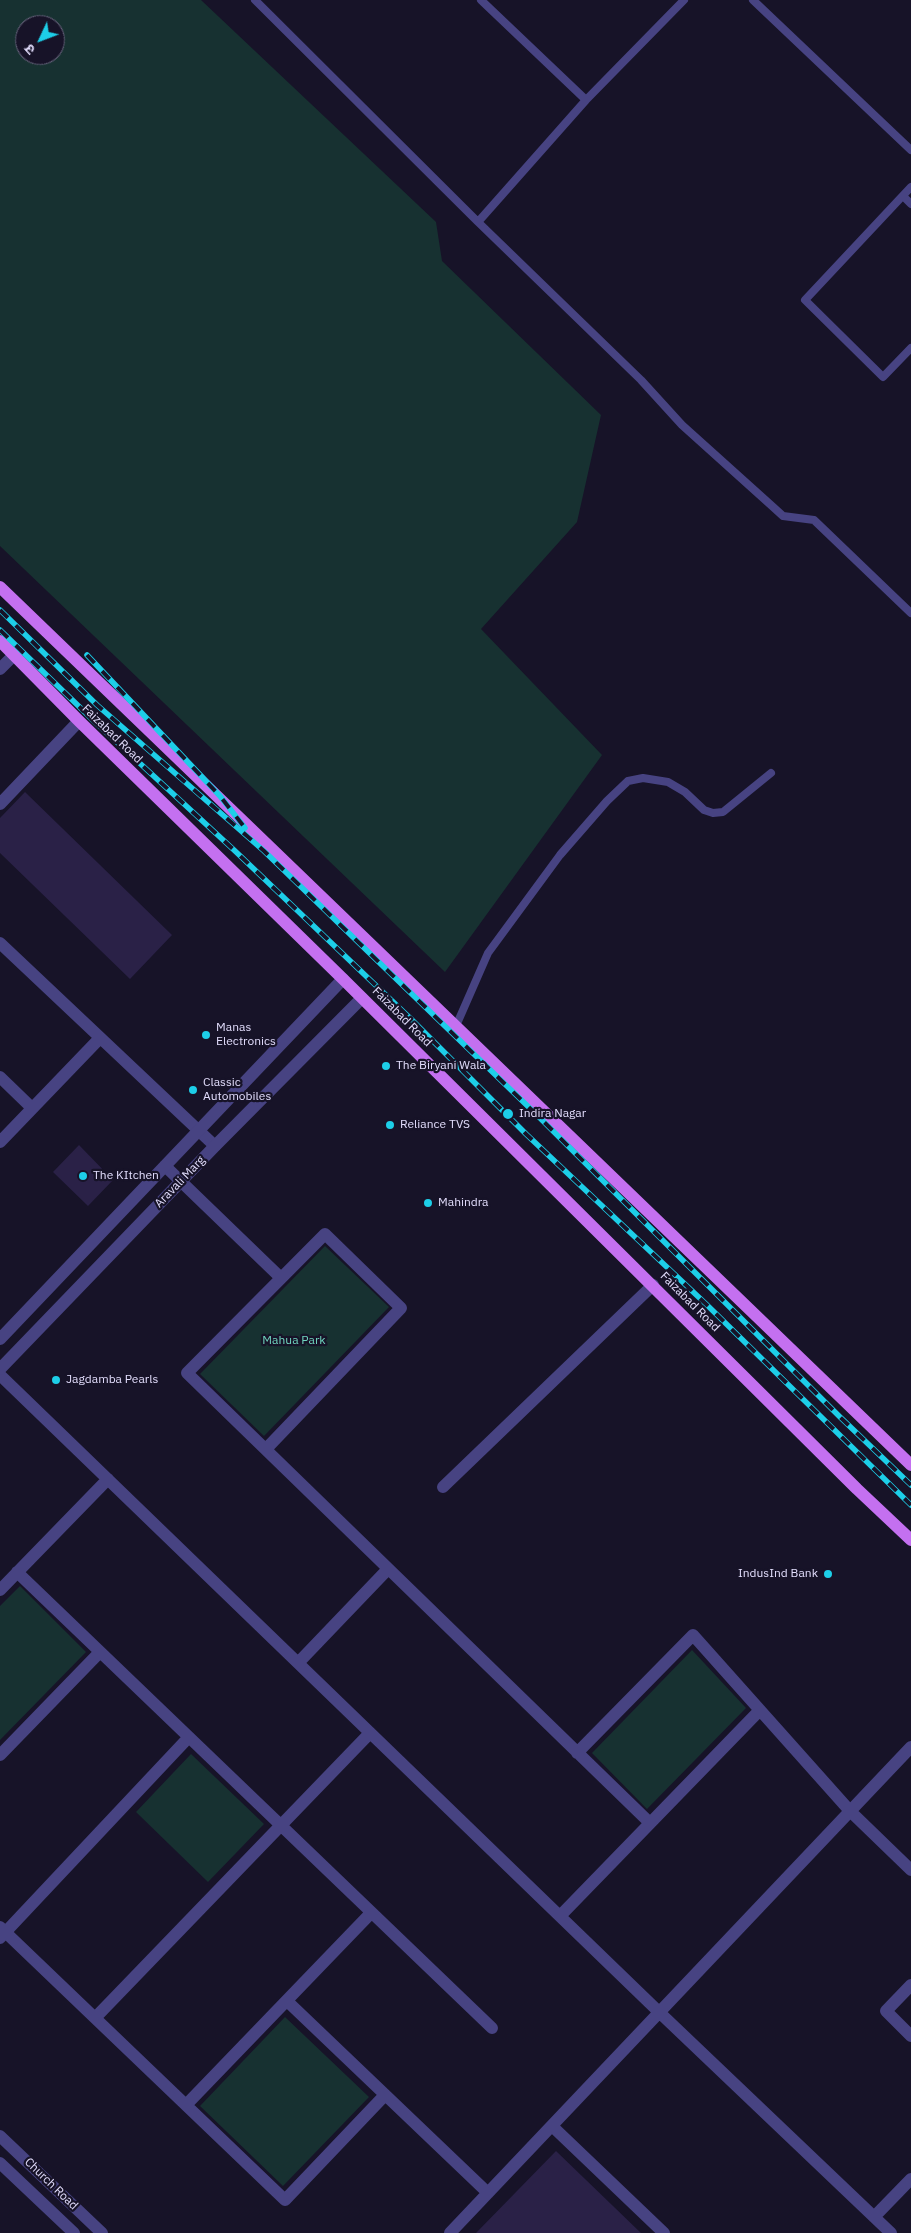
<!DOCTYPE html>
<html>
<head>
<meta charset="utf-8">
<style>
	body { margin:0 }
	#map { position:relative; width:911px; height:2233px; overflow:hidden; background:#171328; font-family:"IBM Plex Sans","Noto Sans Devanagari",sans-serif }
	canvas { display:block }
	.north { position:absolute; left:15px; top:15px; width:50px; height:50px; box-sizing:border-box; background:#171328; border:1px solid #68647d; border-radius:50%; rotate:227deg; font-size:14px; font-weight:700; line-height:20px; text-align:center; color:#e2ddfc }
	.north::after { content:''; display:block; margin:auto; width:18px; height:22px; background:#1dcee8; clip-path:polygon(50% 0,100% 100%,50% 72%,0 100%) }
</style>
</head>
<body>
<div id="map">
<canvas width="911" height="2233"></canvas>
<div class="north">उ</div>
</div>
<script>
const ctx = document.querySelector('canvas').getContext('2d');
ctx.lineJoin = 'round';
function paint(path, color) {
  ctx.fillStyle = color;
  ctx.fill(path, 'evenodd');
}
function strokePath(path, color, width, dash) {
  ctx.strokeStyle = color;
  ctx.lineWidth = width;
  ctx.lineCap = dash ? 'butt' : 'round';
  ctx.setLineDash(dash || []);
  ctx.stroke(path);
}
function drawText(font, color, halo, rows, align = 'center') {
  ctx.font = font + ' "IBM Plex Sans",sans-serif';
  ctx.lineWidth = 4.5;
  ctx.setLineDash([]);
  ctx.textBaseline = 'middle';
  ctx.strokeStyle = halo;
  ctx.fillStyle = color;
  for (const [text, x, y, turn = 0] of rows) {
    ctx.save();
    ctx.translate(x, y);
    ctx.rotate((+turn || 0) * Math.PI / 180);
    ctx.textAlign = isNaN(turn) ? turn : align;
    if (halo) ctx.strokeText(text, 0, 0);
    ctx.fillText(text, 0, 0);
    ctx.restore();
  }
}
paint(new Path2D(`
	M0,0h201l235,222 6,39 159,154 -24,107 -96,107 121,126 -157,217 -445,-426zM25,25h30v30h-30z
	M325,1246l64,61 -125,129 -64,-62z
	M20,1586l66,66 -86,88v-134z
	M692,1650l54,58 -99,101 -55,-56z
	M191,1754l73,70 -56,58 -72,-70z
	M285,2017l84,80 -86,89 -83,-80z`), '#173131');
paint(new Path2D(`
	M25,792l147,143 -42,44 -130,-126v-35z
	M79,1145l34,35 -25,26 -35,-34z
	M556,2151l85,82h-165z`), '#2a2147');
strokePath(new Path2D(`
	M255,0l223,222
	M481,0l105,100
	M684,0l-98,100 -108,122 163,158 41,45 90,81 11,10 31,4 97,93
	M753,0l158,150
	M911,187l-106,113 78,77 28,-29
	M903,196l8,8
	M456,1026l32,-73 72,-98 47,-54 21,-20 15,-3 25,4 17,10 19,18 9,3 10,-1 48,-39`), '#474382', 8);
strokePath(new Path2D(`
	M0,669l14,-14
	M0,804l79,-83
	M0,943l215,203
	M0,1077l32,31
	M0,1142l100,-104
	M165,1166l116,112
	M0,1375l659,637 232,221
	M266,1449l135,-141 -76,-74 -138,139c154,150 308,300 463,450
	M443,1487l210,-202
	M17,1572l475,456
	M0,1590l108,-111
	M298,1663l90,-94
	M577,1753l116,-118 157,176 61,59
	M0,1755l100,-103
	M560,1916l200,-206
	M0,1927l285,273 100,-105
	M0,1938l189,-201
	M911,1985l-25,26 25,25
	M287,2001l201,192
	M95,2018l275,-285
	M186,2105l185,-192
	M552,2126l112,107
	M874,2217l37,-38
	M450,2233l461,-486`), '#474382', 12);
strokePath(new Path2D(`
	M0,1339l343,-360
	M0,1369l215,-223 147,-148
	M0,2136l102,97
	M0,2163l74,70`), '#474382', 12);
strokePath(new Path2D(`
	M0,587l911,878
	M0,641l79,80 264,258 514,510 54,51`), '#c470f0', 12);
const rail = new Path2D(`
	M0,610l97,95 167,146 276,267 300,299 71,68
	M0,630l94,91 140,129 177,169 115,115 181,171 204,200
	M87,655l133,141 25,32`);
strokePath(rail, '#1dcee8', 5.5);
strokePath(rail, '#171328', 4, [11]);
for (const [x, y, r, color] of [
	[206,1035,5,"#1dcee8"],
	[386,1066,5,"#1dcee8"],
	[193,1090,5,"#1dcee8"],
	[508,1114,6,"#1dcee8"],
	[390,1125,5,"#1dcee8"],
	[83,1176,5,"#1dcee8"],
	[428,1203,5,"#1dcee8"],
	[56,1380,5,"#1dcee8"],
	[828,1574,5,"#1dcee8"]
]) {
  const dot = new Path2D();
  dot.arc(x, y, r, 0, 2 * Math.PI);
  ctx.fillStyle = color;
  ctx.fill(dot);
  strokePath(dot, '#171328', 2);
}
drawText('12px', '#e2ddfc', '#171328', [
	["Faizabad Road",112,734,44],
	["Faizabad Road",402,1017,45],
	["Aravali Marg",180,1182,-46],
	["Faizabad Road",690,1302,45],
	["Church Road",51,2184,44]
]);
drawText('12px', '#e2ddfc', '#171328', [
	["Manas",216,1028],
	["Electronics",216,1042],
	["The Biryani Wala",396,1066],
	["Classic",203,1083],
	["Automobiles",203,1097],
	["Indira Nagar",519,1114],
	["Reliance TVS",400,1125],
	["The KItchen",93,1176],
	["Mahindra",438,1203],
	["Jagdamba Pearls",66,1380],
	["IndusInd Bank",818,1574,"right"]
], 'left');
drawText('12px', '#70d5bf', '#171328', [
	["Mahua Park",294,1341]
]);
</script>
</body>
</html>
